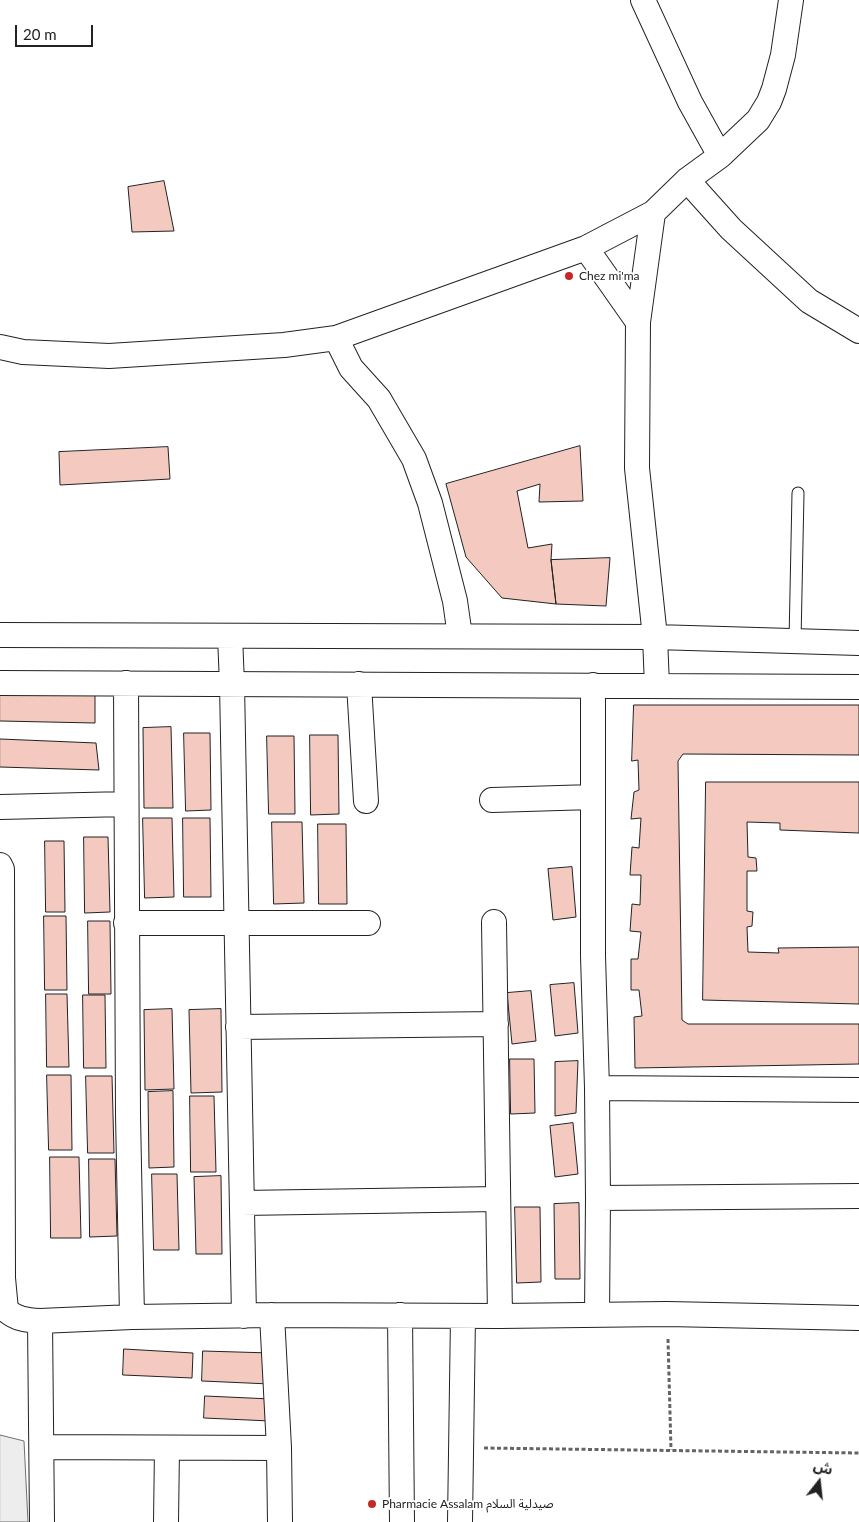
<!DOCTYPE html>
<html>
<head>
<meta charset="utf-8">
<style>
	body { margin:0 }
	#map { position:relative; width:859px; height:1522px; overflow:hidden; background:#fff; font-family:Lato,"Noto Sans Arabic",sans-serif }
	canvas { display:block }
	.north { position:absolute; left:794px; top:1457px; width:50px; height:50px; -webkit-text-stroke:4px #fff; paint-order:stroke; rotate:16deg; font-size:14px; font-weight:700; line-height:20px; text-align:center; color:#222 }
	.north::after { content:''; display:block; margin:auto; width:18px; height:22px; background:#222; clip-path:polygon(50% 0,100% 100%,50% 72%,0 100%) }
	.scale { position:absolute; left:15px; top:25px; width:78px; height:22px; box-sizing:border-box; border:2px solid #222; border-top:0; padding-left:6px; font-size:15px; line-height:18px; white-space:nowrap; color:#222; -webkit-text-stroke:4px #fff; paint-order:stroke }
</style>
</head>
<body>
<div id="map">
<canvas width="859" height="1522"></canvas>
<div class="north">ش</div>
<div class="scale">20 m</div>
</div>
<script>
const ctx = document.querySelector('canvas').getContext('2d');
ctx.lineJoin = 'round';
function paint(path, color) {
  ctx.fillStyle = color;
  ctx.fill(path, 'evenodd');
}
function strokePath(path, color, width, dash) {
  ctx.strokeStyle = color;
  ctx.lineWidth = width;
  ctx.lineCap = dash ? 'butt' : 'round';
  ctx.setLineDash(dash || []);
  ctx.stroke(path);
}
function drawText(font, color, halo, rows, align = 'center') {
  ctx.font = font + ' Lato,"Noto Sans Arabic",sans-serif';
  ctx.lineWidth = 4;
  ctx.setLineDash([]);
  ctx.textBaseline = 'middle';
  ctx.strokeStyle = halo;
  ctx.fillStyle = color;
  for (const [text, x, y, turn = 0] of rows) {
    ctx.save();
    ctx.translate(x, y);
    ctx.rotate((+turn || 0) * Math.PI / 180);
    ctx.textAlign = isNaN(turn) ? turn : align;
    if (halo) ctx.strokeText(text, 0, 0);
    ctx.fillText(text, 0, 0);
    ctx.restore();
  }
}
const parking = new Path2D(`
	M0,1435l24,6 4,81h-28z`);
paint(parking, '#ededed');
strokePath(parking, '#6f6f6f', 1);
const building = new Path2D(`
	M164,181l10,50 -42,1 -4,-45z
	M580,446l3,55 -44,1 1,-18 -23,7 11,57 24,-4 -1,16 5,44 -54,-6 -36,-41 -20,-73z
	M168,447l2,32 -110,6 -1,-33z
	M610,558l-4,48 -50,-2 -5,-44z
	M0,693l95,2v28l-95,-2z
	M634,705h225v50l-176,-1 -5,7 4,259 6,4h171v40l-224,4 -1,-51 8,-1 -3,-26h-8v-31h7l3,-27 -11,-1 2,-27 8,1 1,-30h-11l2,-28 7,1 2,-30 -10,1 3,-27 5,-2 -1,-30 -6,1z
	M171,727l2,81h-29l-1,-80z
	M184,733h26l1,77 -25,1z
	M310,735h28l1,79 -28,1z
	M267,736h27l1,78h-26z
	M0,739l96,4 3,27 -99,-3z
	M706,782h153v51l-79,-3v-7l-33,-1 1,35 8,1 1,13h-10v40l6,1 -1,14 -5,1 1,25 31,1 -1,-5 81,-1v57l-156,-4z
	M143,818h29l2,79 -29,1z
	M183,818h27l1,79h-27z
	M272,822h30l2,81 -30,1z
	M318,824h28l1,80h-28z
	M84,837h24l2,75 -25,1z
	M45,841h19l1,71h-19z
	M572,867l4,50 -23,3 -5,-51z
	M44,916h22l1,74h-22z
	M88,921h22l1,73h-22z
	M574,983l4,50 -23,3 -5,-51z
	M531,991l5,50 -24,3 -5,-51z
	M46,994h21l2,73h-22z
	M83,995h22l1,73h-22z
	M172,1009l2,80 -29,1 -1,-80z
	M221,1009l1,83 -31,1 -2,-83z
	M510,1059h24l1,54 -24,1z
	M578,1061l-2,52 -21,3v-54z
	M47,1075h24l1,75h-23z
	M86,1076h26l2,77h-26z
	M173,1091l1,76 -25,1 -1,-76z
	M190,1096h24l2,76h-25z
	M573,1123l5,51 -23,3 -5,-51z
	M50,1157h29l2,81h-30z
	M89,1159h26l2,77 -27,1z
	M152,1174h25l2,76h-25z
	M221,1176l1,78h-26l-2,-77z
	M579,1203l1,76h-25l-1,-75z
	M515,1207h25l1,75 -24,1z
	M124,1349l69,4 -1,25 -69,-3z
	M203,1351l68,2 -1,31 -68,-3z
	M205,1396l66,3 -1,22 -66,-3z`);
paint(building, '#f3c9c0');
strokePath(building, '#222', 1);
const lane = new Path2D(`
	M795,641l3,-148`);
const street = new Path2D(`
	M643,0l47,102 30,54
	M687,180l44,49 78,72 50,30
	M653,213l-15,109 -1,146 18,169 2,49
	M586,248l52,74
	M336,338l15,30 28,31 35,60 16,44 25,98 5,35
	M0,347l23,5 86,4 175,-11 52,-7 250,-90 67,-35 34,-33 33,-24 38,-36 11,-18 5,-13 9,-34 8,-55
	M0,635l655,2 204,6
	M230,636l2,48 12,632
	M0,683l859,4
	M126,683l2,432 4,202
	M359,684l7,117
	M593,685v271l4,132 1,110 -1,117
	M492,800l101,-3
	M0,807l126,-3
	M0,865l2,4 1,409 3,32c10,9 20,10 34,11l92,-4 140,-2 228,1 167,-2 192,4
	M494,922l6,394
	M126,923h242
	M238,1027l258,-3
	M597,1088l262,2
	M598,1198l261,-2
	M242,1203l256,-4
	M272,1315l7,133 1,74
	M400,1315l2,207
	M40,1321l2,201
	M43,1447l236,1
	M166,1522l1,-74
	M460,1522l3,-206`);
strokePath(lane, '#222', 13);
strokePath(street, '#222', 26);
strokePath(new Path2D(`
	M668,1339l3,111
	M484,1448l375,5`), '#646464', 3, [4, 2.5]);
strokePath(lane, '#fff', 11);
strokePath(street, '#fff', 24);
for (const [x, y, r, color] of [
	[569,276,5,"#c62828"],
	[372,1504,5,"#c62828"]
]) {
  const dot = new Path2D();
  dot.arc(x, y, r, 0, 2 * Math.PI);
  ctx.fillStyle = color;
  ctx.fill(dot);
  strokePath(dot, '#fff', 2);
}
drawText('12px', '#222', '#fff', [
	["Chez mi'ma",579,276],
	["Pharmacie Assalam صيدلية السلام",382,1504]
], 'left');
</script>
</body>
</html>
